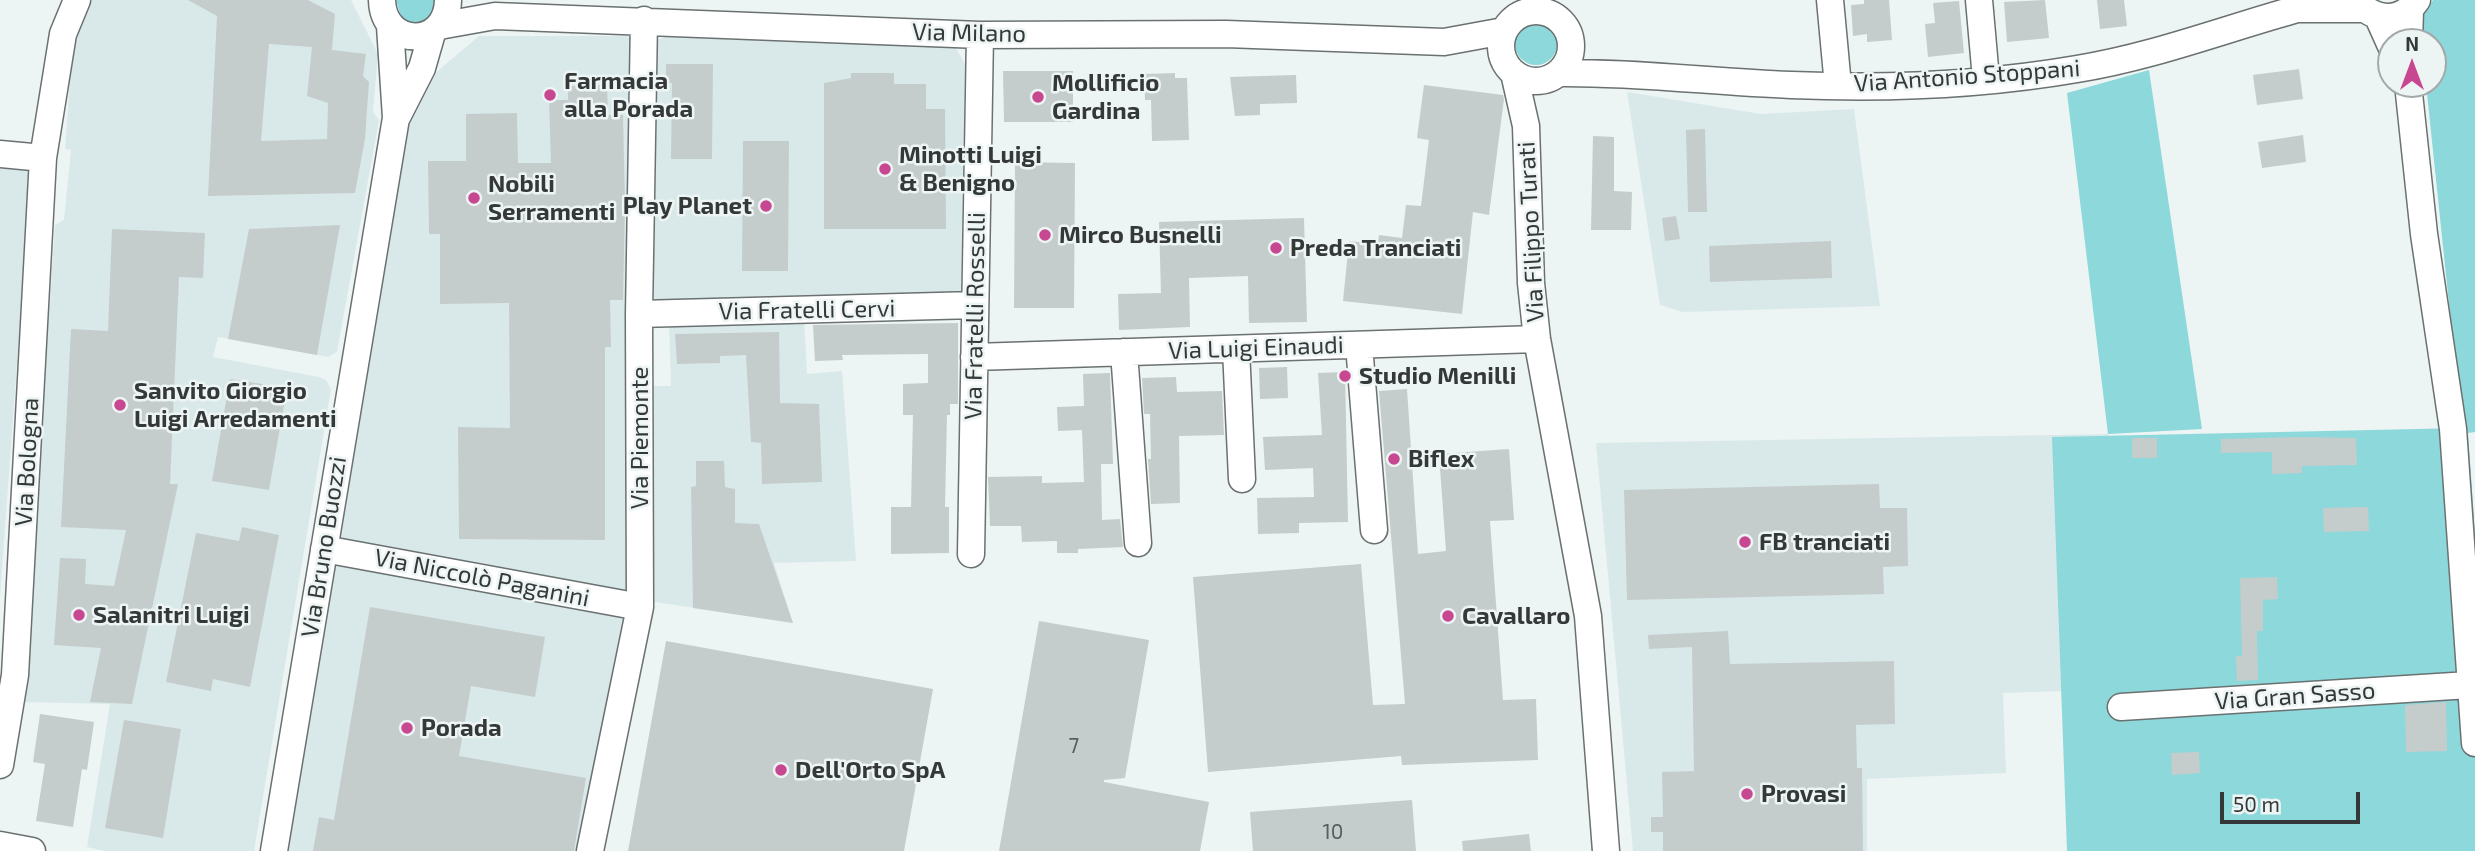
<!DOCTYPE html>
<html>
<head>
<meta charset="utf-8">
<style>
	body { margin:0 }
	#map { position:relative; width:2475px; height:851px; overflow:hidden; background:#edf4f4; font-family:"Exo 2",sans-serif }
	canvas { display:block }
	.north { position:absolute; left:2377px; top:28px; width:70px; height:70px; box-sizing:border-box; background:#edf4f4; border:2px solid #a3a9a9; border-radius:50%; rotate:0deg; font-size:19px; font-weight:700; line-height:28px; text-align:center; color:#353838 }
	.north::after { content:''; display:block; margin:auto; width:24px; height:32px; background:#c84791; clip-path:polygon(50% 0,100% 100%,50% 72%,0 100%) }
	.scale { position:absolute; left:2220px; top:792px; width:140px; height:32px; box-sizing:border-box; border:4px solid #353838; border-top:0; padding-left:9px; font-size:21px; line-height:24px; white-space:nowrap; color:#353838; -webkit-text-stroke:5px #edf4f4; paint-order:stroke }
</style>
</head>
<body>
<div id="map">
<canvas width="2475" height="851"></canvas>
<div class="north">N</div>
<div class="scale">50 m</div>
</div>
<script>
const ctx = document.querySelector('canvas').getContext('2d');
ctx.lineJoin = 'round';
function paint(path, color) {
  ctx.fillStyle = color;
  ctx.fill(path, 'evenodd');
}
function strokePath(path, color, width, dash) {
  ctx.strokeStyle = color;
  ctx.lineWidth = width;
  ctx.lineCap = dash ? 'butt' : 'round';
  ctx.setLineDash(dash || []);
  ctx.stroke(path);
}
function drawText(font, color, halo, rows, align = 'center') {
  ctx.font = font + ' "Exo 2",sans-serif';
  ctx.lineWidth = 5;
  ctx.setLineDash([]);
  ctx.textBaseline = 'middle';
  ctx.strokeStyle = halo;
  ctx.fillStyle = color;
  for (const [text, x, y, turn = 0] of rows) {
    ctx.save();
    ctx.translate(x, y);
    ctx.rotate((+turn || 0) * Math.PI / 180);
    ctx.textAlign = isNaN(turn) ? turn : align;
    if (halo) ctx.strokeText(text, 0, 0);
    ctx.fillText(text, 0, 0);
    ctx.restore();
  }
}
paint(new Path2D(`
	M92,0h259l27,54 -5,58 6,8 -42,232 -9,5 -110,-20 -5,20 106,20 7,3 5,9 -77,462h-149l-18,-4 23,-143 -87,-2 32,-477 9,-5 7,-70 -6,-1 8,-111z
	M479,36h151l-2,541 -5,39 -45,235h-297l126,-732 19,-38z
	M665,37l290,10 10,17 -4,230 -304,6 -8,-8 4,-250z
	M1627,92l134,22 93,-5 26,197 -197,6 -23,-7z
	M0,167l31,4 -31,426z
	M804,318l3,56 35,-3 14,190 -82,2 19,60 -144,-22 -1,-215h23l-2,-64z
	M2108,434l14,255 -119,4 3,80 -139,6v72h-234l-37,-408z`), '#d9e9ea');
paint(new Path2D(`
	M396,0h38v10l-8,11 -14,2 -11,-5z
	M2433,0h42v432l-7,1 7,100v318h-408l-15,-414 410,-9 -36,-344h7v-42h-11l-3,-22z
	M1515 44a21 21 0 1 1 42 0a21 21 0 1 1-42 0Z
	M2149,70l53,359 -94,5 -41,-341z`), '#8dd8db');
paint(new Path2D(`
	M188,0h120l27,14 -3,36 34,4 -3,22 6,6 -4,57 -10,54 -147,3 9,-180zM269,44l43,3 -5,49 21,7 -1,36 -66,2z
	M1864,0h25l3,40 -25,2v-8l-14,2 -2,-31 13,-1z
	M2045,0l4,38 -42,4 -3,-40z
	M2097,0h27l3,26 -27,3z
	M1959,1l5,52 -36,4 -3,-33 10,-1 -2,-20z
	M666,64h47l-1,95h-41l1,-76h-6z
	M2299,69l4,30 -46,6 -4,-30z
	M1003,71h70v51h-69z
	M851,73h43v11h32v25h19l1,120h-122v-146l27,-5z
	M1175,73v5h12l2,62 -37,1 -1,-41h-6l-1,-26z
	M1296,75l1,28 -37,1v11l-25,1 -5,-39z
	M607,85l1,30h15l2,90 -2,95h-13l1,47h-6v193l-146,-1 -1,-112 52,1 -1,-125 -69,1v-70h-11l-1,-73h38v-47l51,-1 1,50h33l-2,-63h19v-14z
	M1424,85l79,10 1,4 -15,116 -16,-3 -11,102 -119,-13 6,-60 29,3 1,-9 23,3 4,-33 15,1 8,-66 -12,-2z
	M1705,129l2,83h-19l-2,-82z
	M2303,135l3,27 -44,6 -4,-26z
	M1593,136l21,1v54l18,1 -1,38h-40z
	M743,141h46l-1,130h-46z
	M1015,162l60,1 -1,145h-60z
	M1676,216l4,23 -15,2 -3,-23z
	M1304,218l3,104 -58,1 -1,-47 -59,2 1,49 -71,3 -1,-36 43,-1 -2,-71z
	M340,225l-23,130 -89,-16 21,-110z
	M112,229l93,4 -2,45 -24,-1 -9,207h8l-46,220 -42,-2 11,-54 -47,-3 6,-87 26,1 -1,25 29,2 12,-56 -65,-3 10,-198 37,2z
	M1831,241l1,37 -122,4 -1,-36z
	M958,323v81h-8v11h-3l-2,92h4v46l-58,1v-47h20l2,-92h-10v-31l25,-1v-29l-86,1 1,5 -28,1 -2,-36z
	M779,332l1,71 39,1 3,78 -60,2 -1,-41 -10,-1 -5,-87 -26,1v7l-43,1 -2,-30z
	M1287,367l1,31 -28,1 -1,-31z
	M1345,372l3,150 -49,1v10l-41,1 -1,-36 57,-1 -1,-29 -48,2 -2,-33 59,-2 -4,-62z
	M1110,373l3,91h-12l1,56 18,-1 3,28 -45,2v4h-21v-12l-35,1 -1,-16h-31l-2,-49 54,-1v7l42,-1 -2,-52 -24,1 -1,-24 27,-1 -1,-32z
	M1176,377l1,15 45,-1 2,44 -45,1 1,67 -29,1 -3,-45h3l-1,-45h-6l-2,-36z
	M230,379l57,9 -18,102 -57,-9z
	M1407,389l11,165 28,-3 -7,-97 70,-5 5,71 -24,1 13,179 33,-1 2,61 -136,5 -1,-9 -193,16 -15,-195 168,-13 12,141 32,-1 -26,-313z
	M2301,437l55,1 1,27 -55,1v7l-30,1v-22l-51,1v-14z
	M2132,438h25v20h-25z
	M696,461h28l1,26 10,2v34l24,1 34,99 -100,-15 -2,-121 5,-1z
	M1879,484l1,24h27l1,58 -25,1 1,27 -257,6 -3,-110z
	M2368,507l1,24 -45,1 -1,-24z
	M242,527l37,8 -29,152 -37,-8 -2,12 -45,-9 30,-149 43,8z
	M2277,577l1,22 -15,1v31h-6l1,49 -21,1 -1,-25h6l-2,-78z
	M370,607l175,30 -10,60 -64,-11 -12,70 127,22 -12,73h-261l6,-34 15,3z
	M1039,621l110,19 -24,138 -21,2v2l105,20 -9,49h-201z
	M1728,631l2,33 164,-3 1,63 -39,1 1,43h5l1,83h-200v-19h-12v-15h12l-1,-45 32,-1 -2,-124 -43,2 -1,-14z
	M666,641l267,48 -29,162h-276z
	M2446,702l1,49 -41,1 -1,-47z
	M40,714l54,8 -7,48 -5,-1 -9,58 -37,-6 9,-57 -12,-2z
	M124,720l57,9 -18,109 -58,-10z
	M2199,752l1,21 -28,2 -1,-22z
	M1412,800l4,51h-163l-3,-39z
	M1529,834l2,17h-68l-1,-10z`), '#c5cccc');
const minor = new Path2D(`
	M382,0c1,48 65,49 66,0
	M1830,0l8,86
	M1979,0l7,79
	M2356,0c17,21 45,24 61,0
	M2297,9h66
	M1501 46a35 35 0 1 1 70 0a35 35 0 1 1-70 0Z
	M2378,17l13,29
	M439,26l56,-10 485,19 246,-1 218,8 60,-11
	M2409,42l1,-32
	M1514,73l12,53 5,157 6,56 51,277 18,235
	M1558,73c78,-1 155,9 233,12 95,4 193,0 286,-16 75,-12 148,-40 220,-60l15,-9
	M2408,84l16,150 29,195 22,314
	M397,117l25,-49 10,-35
	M0,154l43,4
	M639,314l336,-9
	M1359,345l15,185
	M1236,349l6,130
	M1124,352l14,191
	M974,357l563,-18
	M324,549l316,58
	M971,554l9,-519
	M2121,707l348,-22
	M0,765l15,-90 28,-517 20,-124 14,-34
	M0,845l32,6
	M274,851l122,-733 -6,-92
	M590,851l50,-244 -1,-293 5,-294`);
strokePath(minor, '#6b7171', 29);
strokePath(minor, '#fff', 26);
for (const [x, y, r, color] of [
	[550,95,7,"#c84791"],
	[1038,97,7,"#c84791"],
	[885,169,7,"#c84791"],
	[474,198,7,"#c84791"],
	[766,206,7,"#c84791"],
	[1045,235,7,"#c84791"],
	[1276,248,7,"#c84791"],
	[1345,376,7,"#c84791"],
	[120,405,7,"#c84791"],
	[1394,459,7,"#c84791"],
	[1745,542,7,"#c84791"],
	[79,615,7,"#c84791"],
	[1448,616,7,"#c84791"],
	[407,728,7,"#c84791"],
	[781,770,7,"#c84791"],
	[1747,794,7,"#c84791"]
]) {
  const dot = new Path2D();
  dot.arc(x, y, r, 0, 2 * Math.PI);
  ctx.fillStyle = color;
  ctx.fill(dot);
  strokePath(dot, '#edf4f4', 2.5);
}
drawText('21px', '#595d5d', null, [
	["7",1074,746],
	["10",1333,832]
]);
drawText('24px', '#353838', '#edf4f4', [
	["Via Milano",969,33,1],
	["Via Antonio Stoppani",1967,76,-4],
	["Via Filippo Turati",1531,232,-93],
	["Via Fratelli Cervi",807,310,-1],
	["Via Fratelli Rosselli",975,316,-89],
	["Via Luigi Einaudi",1256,348,-2],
	["Via Piemonte",640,438,-90],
	["Via Bologna",27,462,-87],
	["Via Bruno Buozzi",324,547,-81],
	["Via Niccolò Paganini",482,578,11],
	["Via Gran Sasso",2295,696,-4]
]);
drawText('bold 24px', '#353838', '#edf4f4', [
	["Farmacia",564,81],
	["alla Porada",564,109],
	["Mollificio",1052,83],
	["Gardina",1052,111],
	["Minotti Luigi",899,155],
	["& Benigno",899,183],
	["Nobili",488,184],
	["Serramenti",488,212],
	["Play Planet",752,206,"right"],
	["Mirco Busnelli",1059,235],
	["Preda Tranciati",1290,248],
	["Studio Menilli",1359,376],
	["Sanvito Giorgio",134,391],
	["Luigi Arredamenti",134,419],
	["Biflex",1408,459],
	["FB tranciati",1759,542],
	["Salanitri Luigi",93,615],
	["Cavallaro",1462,616],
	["Porada",421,728],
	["Dell'Orto SpA",795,770],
	["Provasi",1761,794]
], 'left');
</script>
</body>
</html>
